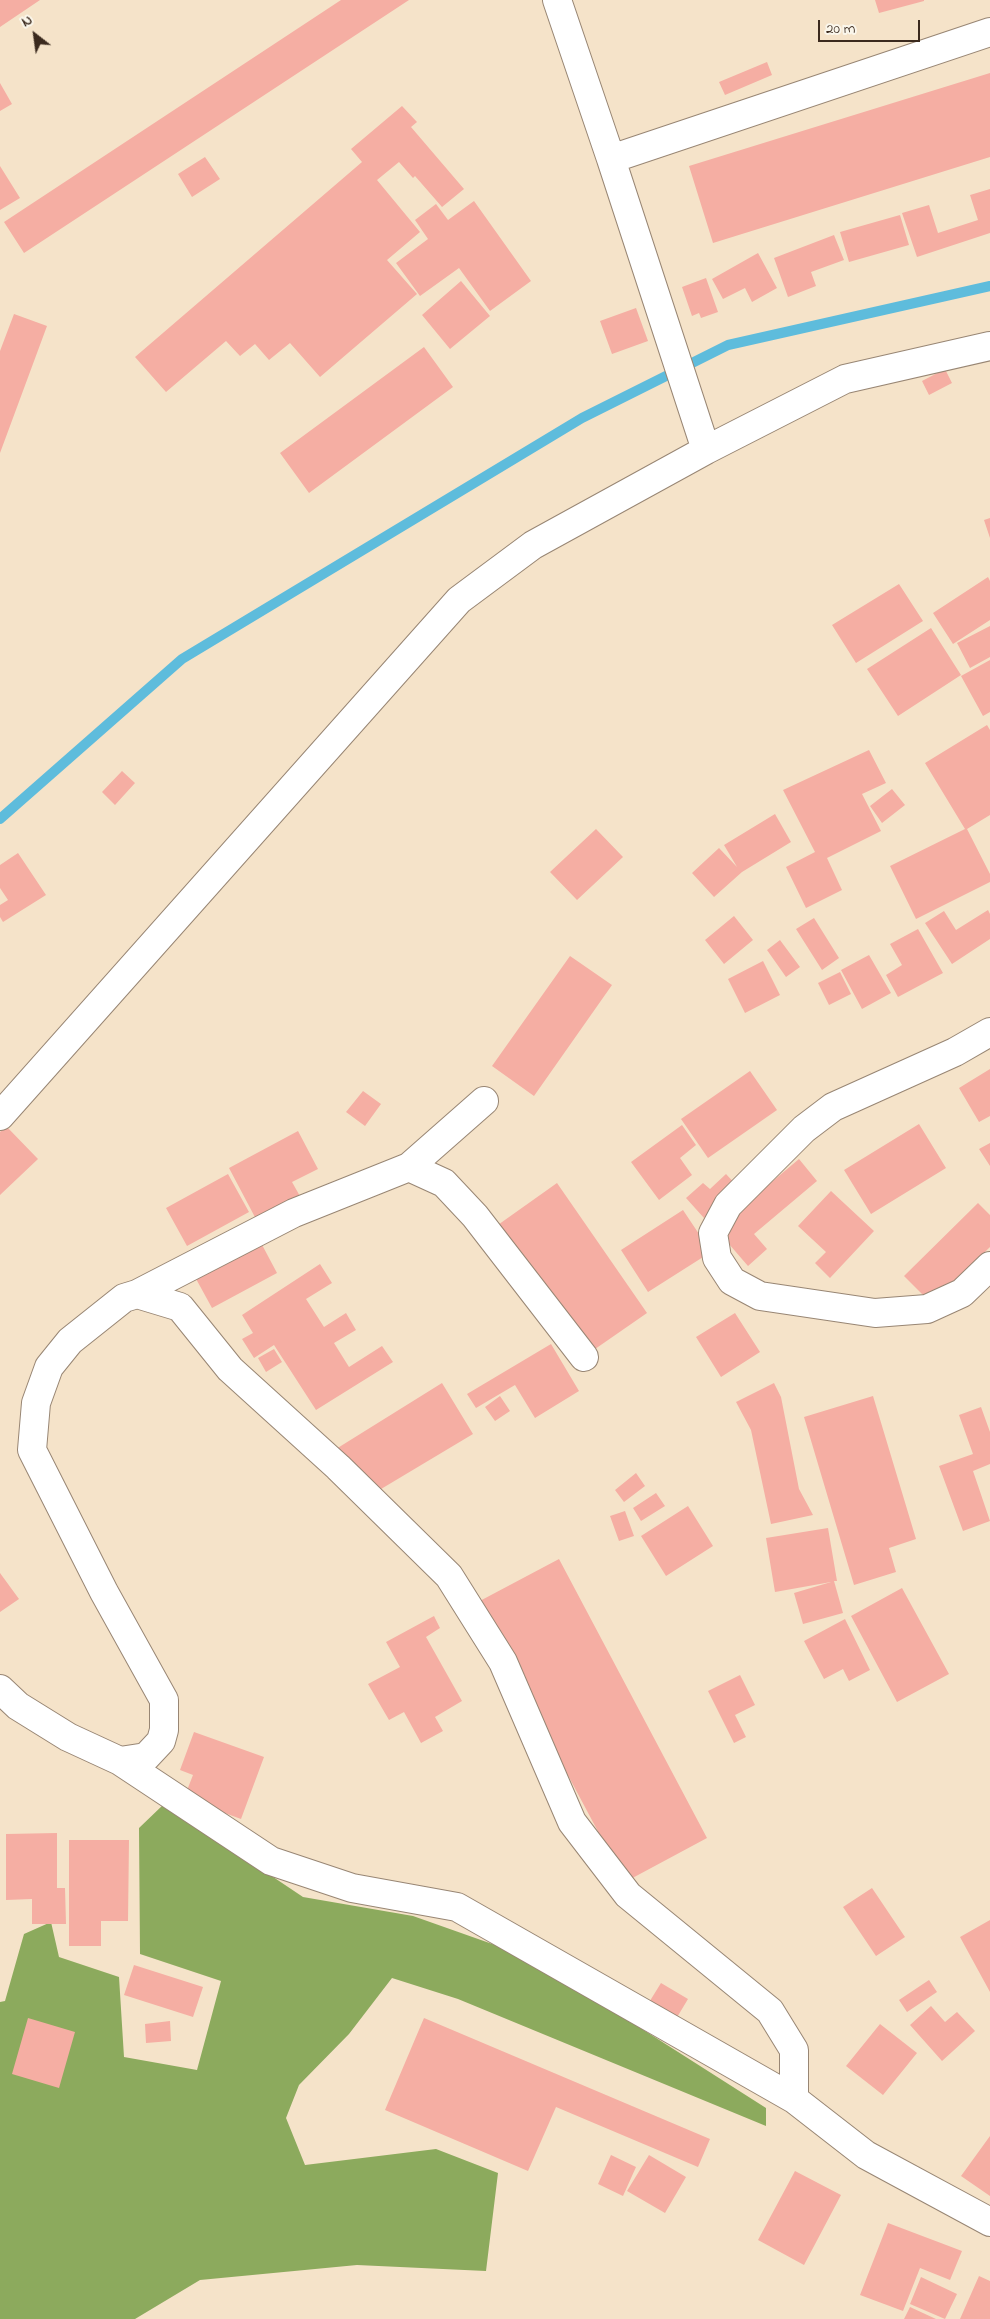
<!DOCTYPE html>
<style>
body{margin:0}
#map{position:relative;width:990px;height:2319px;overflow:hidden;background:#f5e3c9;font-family:"Indie Flower",sans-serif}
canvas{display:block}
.north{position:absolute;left:10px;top:10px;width:50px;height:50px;-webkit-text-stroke:4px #fbf7ec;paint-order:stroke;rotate:330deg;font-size:14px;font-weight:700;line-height:20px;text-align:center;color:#3b2a1e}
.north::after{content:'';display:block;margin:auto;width:18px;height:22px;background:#3b2a1e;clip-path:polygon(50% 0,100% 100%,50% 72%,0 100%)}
.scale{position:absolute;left:818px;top:20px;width:102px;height:22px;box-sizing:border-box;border:2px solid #3b2a1e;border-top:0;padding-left:6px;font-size:15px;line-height:18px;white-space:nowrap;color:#3b2a1e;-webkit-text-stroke:4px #fbf7ec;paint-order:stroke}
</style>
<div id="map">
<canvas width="990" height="2319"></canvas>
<div class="north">N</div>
<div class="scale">20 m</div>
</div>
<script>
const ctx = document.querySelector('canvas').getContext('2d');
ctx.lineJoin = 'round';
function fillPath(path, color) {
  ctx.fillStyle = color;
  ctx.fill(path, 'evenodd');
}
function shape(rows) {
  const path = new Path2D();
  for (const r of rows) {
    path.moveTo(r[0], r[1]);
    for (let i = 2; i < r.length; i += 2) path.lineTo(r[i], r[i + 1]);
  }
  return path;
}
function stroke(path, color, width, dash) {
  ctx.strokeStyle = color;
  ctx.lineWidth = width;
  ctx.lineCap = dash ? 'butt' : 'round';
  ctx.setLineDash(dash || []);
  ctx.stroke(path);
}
fillPath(shape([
 [164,1804,303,1897,413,1916,529,1957,766,2108,766,2126,458,1999,392,1978,349,2034,299,2085,286,2118,305,2165,436,2149,498,2173,486,2271,357,2265,200,2280,135,2319,0,2319,0,2002,5,2001,24,1934,51,1922,59,1957,119,1977,124,2057,197,2070,221,1981,140,1954,139,1828]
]), '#8caa5d');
stroke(shape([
 [0,819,182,659,582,418,728,345,990,286]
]), '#5ebcdc', 10);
fillPath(shape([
 [0,0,40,0,0,27],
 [341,0,409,0,24,253,4,222],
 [875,0,924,0,924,1,879,13],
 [767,62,772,75,725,95,719,82],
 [990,73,990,157,713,243,689,166],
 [0,83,12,104,0,111],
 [402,106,417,122,411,127,464,189,442,207,415,176,413,178,399,162,377,180,420,232,387,260,417,294,320,377,290,343,269,360,255,344,240,356,226,341,166,392,135,357,362,162,351,149],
 [205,157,220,179,192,197,178,174],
 [0,166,20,198,0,210],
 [990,189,990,233,917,257,902,213,929,205,938,233,978,220,970,195],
 [474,201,531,281,490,311,459,268,420,296,396,263,428,239,415,220,436,204,448,220],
 [900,215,909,245,849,262,840,232],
 [834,235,844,260,811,272,816,286,788,297,774,258],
 [758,253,777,288,752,302,745,288,723,299,712,279],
 [706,278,718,312,701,318,699,313,692,316,682,287],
 [461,281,490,316,450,349,422,315],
 [636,308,648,341,612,354,600,321],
 [14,314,47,326,0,453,0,351],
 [424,347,453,387,309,493,280,453],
 [945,369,952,383,929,395,922,381],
 [990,518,990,538,984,520],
 [988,577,990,581,990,620,953,644,933,613],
 [899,584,923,621,856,663,832,625],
 [990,626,990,657,970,668,957,643],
 [931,628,961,675,898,716,867,669],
 [990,660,990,712,983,716,961,676],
 [987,725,990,730,990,815,967,829,990,874,990,882,916,919,890,866,965,829,925,763],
 [869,750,886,783,862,794,881,831,827,858,842,890,806,908,786,867,815,852,783,790],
 [122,771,135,783,115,805,102,792],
 [892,789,905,805,882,823,870,806],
 [775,814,791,842,742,872,714,897,692,873,719,848,737,867,724,845],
 [596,829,623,857,577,900,550,872],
 [18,853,46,895,3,922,0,917,0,905,8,900,0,888,0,865],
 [988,910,990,914,990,939,952,964,925,923,944,911,956,930],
 [734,916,753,940,724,964,705,940],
 [814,918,839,958,822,970,796,929],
 [918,929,943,973,898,997,886,975,902,965,890,944],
 [780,940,800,967,786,977,767,950],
 [869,955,891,993,862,1009,841,970],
 [570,956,612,985,534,1096,492,1066],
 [763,961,780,995,745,1013,728,979],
 [840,972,851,994,829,1005,818,983],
 [990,1069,990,1116,979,1122,959,1088],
 [750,1071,777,1110,708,1158,681,1119],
 [363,1091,381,1104,365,1126,346,1112],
 [919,1124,946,1168,871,1214,844,1170],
 [682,1125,696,1145,680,1158,692,1175,659,1200,631,1162],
 [6,1126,38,1159,0,1195,0,1132],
 [298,1131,318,1169,292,1182,301,1198,257,1221,229,1168],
 [990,1143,990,1166,979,1149],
 [799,1159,817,1181,754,1234,767,1249,748,1266,716,1229],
 [228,1174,249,1212,187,1246,166,1208],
 [726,1174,738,1187,704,1218,686,1198,703,1183,710,1189],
 [557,1183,647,1313,585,1356,495,1227],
 [831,1191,874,1231,830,1278,815,1263,826,1252,798,1226],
 [978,1203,990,1215,990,1247,932,1304,904,1276],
 [683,1210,711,1252,648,1292,621,1250],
 [260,1241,277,1273,212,1308,195,1277],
 [320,1264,332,1283,306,1299,324,1327,346,1313,356,1330,334,1343,349,1367,382,1346,393,1362,316,1410,274,1345,254,1358,242,1339,253,1333,242,1315],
 [735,1313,760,1352,721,1377,696,1337],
 [551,1344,579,1391,535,1418,515,1385,476,1408,467,1394],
 [274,1349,282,1362,266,1372,258,1358],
 [442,1383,473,1434,366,1498,336,1449],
 [774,1383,781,1397,799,1489,813,1515,771,1524,751,1430,736,1402],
 [500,1396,510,1411,495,1421,485,1407],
 [873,1396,916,1539,889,1548,896,1572,854,1585,804,1417],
 [981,1407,990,1432,990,1464,973,1471,990,1521,963,1531,939,1466,973,1454,959,1415],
 [636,1473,645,1486,624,1502,615,1490],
 [656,1493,665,1506,641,1521,633,1508],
 [688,1506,713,1546,666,1576,641,1536],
 [625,1511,634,1536,619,1541,610,1516],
 [828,1528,837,1581,834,1581,843,1613,803,1624,794,1593,831,1582,775,1592,766,1538],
 [559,1559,707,1838,625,1882,476,1603],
 [0,1573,19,1599,0,1612],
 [902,1588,949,1674,897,1702,851,1616],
 [434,1616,440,1628,426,1637,462,1701,435,1717,443,1731,421,1743,404,1712,389,1720,368,1684,400,1667,386,1642],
 [845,1619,870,1670,849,1681,843,1669,824,1679,804,1641],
 [740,1675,755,1705,735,1715,746,1737,734,1743,708,1691],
 [194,1732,264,1757,241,1819,184,1798,193,1775,180,1770],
 [57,1833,57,1888,65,1888,66,1924,32,1924,32,1899,6,1900,6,1834],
 [69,1840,129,1840,128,1921,101,1921,101,1946,69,1946],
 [872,1888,905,1937,876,1956,843,1907],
 [990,1920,990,1992,960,1937],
 [134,1965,203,1987,193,2017,124,1995],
 [929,1980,937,1992,907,2012,899,2000],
 [661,1983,688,1999,676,2019,648,2004],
 [931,2006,945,2022,957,2012,975,2031,942,2061,910,2025],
 [28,2018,75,2032,59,2088,12,2074],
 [424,2018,710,2139,698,2167,556,2107,528,2171,385,2110],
 [170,2021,171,2041,146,2043,145,2024],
 [880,2024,917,2053,883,2095,846,2066],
 [990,2136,990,2196,961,2176],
 [611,2155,636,2167,623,2196,598,2184],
 [649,2155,686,2177,665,2213,627,2191],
 [795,2171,841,2195,804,2265,758,2240],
 [888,2223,962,2251,950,2280,920,2268,903,2311,860,2295],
 [979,2276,990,2281,990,2319,960,2319],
 [921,2277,957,2294,945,2319,910,2304],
 [910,2307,936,2319,904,2319]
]), '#f5aea3');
const minor = shape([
 [557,0,611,159,990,32],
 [611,159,706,450],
 [990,1032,955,1052,833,1107,804,1129,728,1205,713,1233,717,1258,732,1281,760,1296,875,1313,927,1309,962,1293,990,1266],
 [0,1116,459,600,533,545,706,450,845,379,990,346],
 [409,1167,444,1183,475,1216,584,1357],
 [137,1294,294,1213,409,1167,484,1101],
 [0,1689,18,1706,68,1737,120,1761,146,1757,161,1741,164,1730,164,1700,104,1592,32,1450,36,1403,49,1367,70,1341,124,1298,137,1294,180,1307,230,1369,338,1467,449,1576,503,1662,572,1822,628,1895,770,2011,794,2050,794,2099],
 [120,1761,271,1861,352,1888,457,1907,794,2099,866,2155,990,2222]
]);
stroke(minor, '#988674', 30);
stroke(minor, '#fff', 28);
</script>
